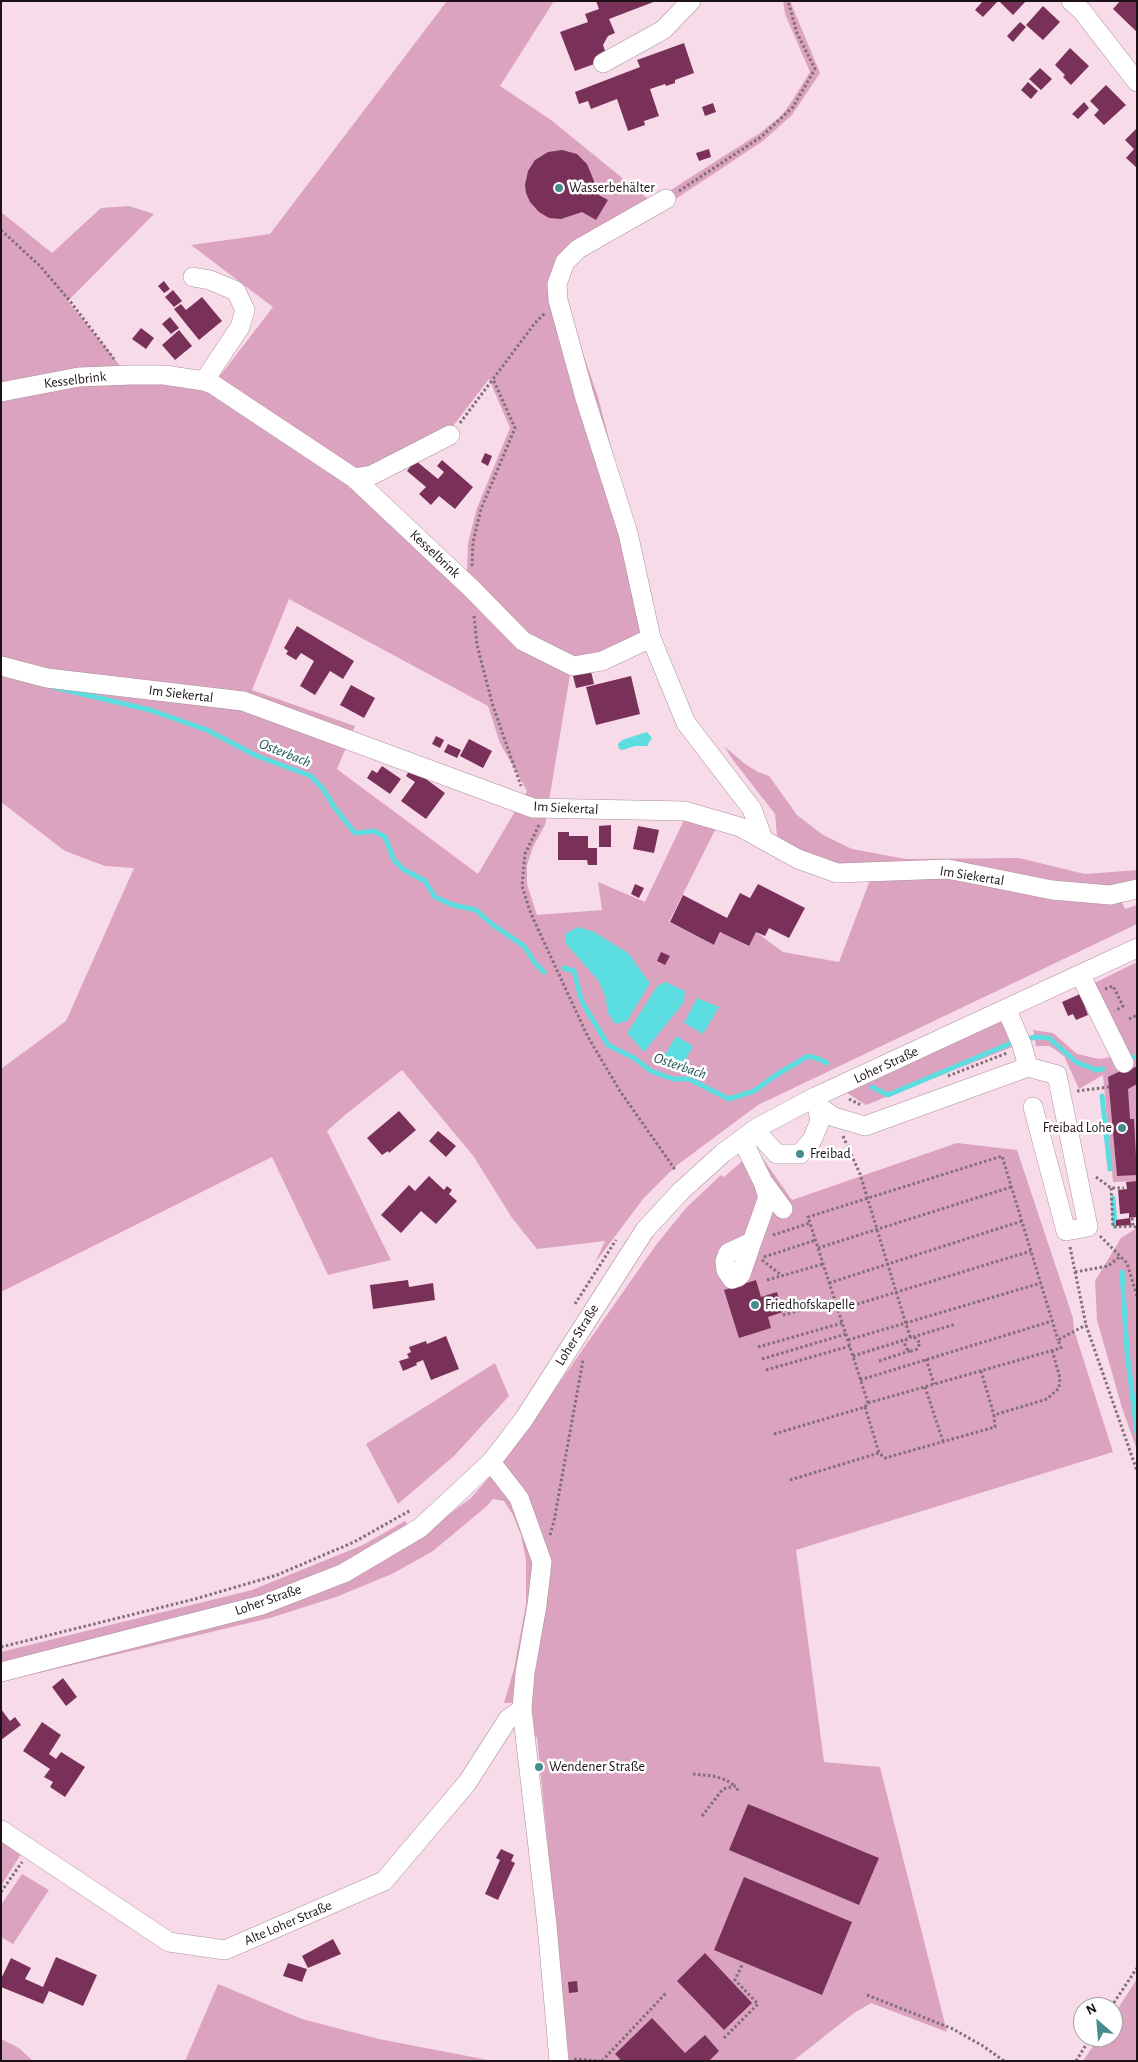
<!DOCTYPE html>
<meta charset="utf-8">
<style>
body{margin:0}
#map{position:relative;width:1138px;height:2062px;overflow:hidden;background:#f8dbe9;font-family:"Alegreya Sans",sans-serif}
canvas{display:block}
.frame{position:absolute;inset:0;border:2px solid #1b1116;pointer-events:none}
.north{position:absolute;left:1073px;top:1997px;width:50px;height:50px;box-sizing:border-box;background:#fff;border:1px solid #a4a0a2;border-radius:50%;rotate:333deg;font-size:14px;font-weight:700;line-height:20px;text-align:center;color:#1b1116}
.north::after{content:'';display:block;margin:auto;width:18px;height:22px;background:#448c8d;clip-path:polygon(50% 0,100% 100%,50% 72%,0 100%)}
</style>
<div id="map">
<canvas width="1138" height="2062"></canvas>
<div class="frame"></div>
<div class="north">N</div>
</div>
<script>
const ctx = document.querySelector('canvas').getContext('2d');
ctx.lineJoin = 'round';
function fillPath(path, color) {
  ctx.fillStyle = color;
  ctx.fill(path, 'evenodd');
}
function shape(rows) {
  const path = new Path2D();
  for (const r of rows) {
    if (r.length === 3) {
      path.moveTo(r[0] + r[2], r[1]);
      path.arc(r[0], r[1], r[2], 0, 2 * Math.PI);
      continue;
    }
    path.moveTo(r[0], r[1]);
    for (let i = 2; i < r.length; i += 2) path.lineTo(r[i], r[i + 1]);
  }
  return path;
}
function stroke(path, color, width, dash) {
  ctx.strokeStyle = color;
  ctx.lineWidth = width;
  ctx.lineCap = dash ? 'butt' : 'round';
  ctx.setLineDash(dash || []);
  ctx.stroke(path);
}
function label(font, color, halo, rows, align = 'center') {
  ctx.font = font + ' "Alegreya Sans",sans-serif';
  ctx.lineWidth = 5;
  ctx.setLineDash([]);
  ctx.textBaseline = 'middle';
  ctx.strokeStyle = halo;
  ctx.fillStyle = color;
  for (const [text, x, y, turn = 0] of rows) {
    ctx.save();
    ctx.translate(x, y);
    ctx.rotate((+turn || 0) * Math.PI / 180);
    ctx.textAlign = isNaN(turn) ? turn : align;
    if (halo) ctx.strokeText(text, 0, 0);
    ctx.fillText(text, 0, 0);
    ctx.restore();
  }
}
fillPath(shape([
 [447,1,554,1,500,86,551,120,652,202,760,133,781,116,790,104,810,72,785,14,783,1,790,1,820,73,792,115,763,141,659,210,573,262,563,295,598,397,659,630,600,658,572,663,545,825,533,847,527,865,527,884,537,915,602,910,598,882,645,902,684,820,716,828,669,922,714,945,721,932,748,946,756,932,783,952,839,962,870,880,807,854,777,836,775,814,733,760,724,746,745,764,758,772,769,776,797,815,823,835,852,849,906,859,1019,858,1085,874,1137,870,1137,882,1116,889,1125,909,1137,905,1137,924,758,1105,676,1166,643,1199,595,1263,605,1241,537,1249,512,1218,474,1157,402,1070,345,1115,327,1131,391,1260,328,1275,272,1157,1,1292,1,1069,66,1021,134,868,105,866,65,851,1,802,1,212,52,253,101,208,129,206,154,214,68,301,126,373,216,381,273,307,191,245,270,234],
 [489,379,510,428,477,508,468,543,467,573,355,472,407,454,450,430],
 [289,599,488,706,500,743,527,791,478,874,337,769,355,726,252,690],
 [1137,962,1137,1181,1113,1182,1103,1075,1079,1089,1064,1056,1050,1046,1036,1046,1033,1030,1053,1033,1077,1054,1099,1059,1111,1057,1080,990],
 [1001,1021,1012,1047,866,1105,847,1093],
 [957,1143,1017,1150,1073,1318,1074,1330,1113,1452,796,1550,824,1762,880,1767,947,2032,871,2003,854,2013,793,2061,569,2061,537,1737,530,1737,528,1702,504,1703,514,1669,526,1604,526,1560,521,1535,513,1515,504,1501,493,1499,487,1506,433,1551,392,1574,336,1597,270,1618,1,1682,1,1652,252,1590,363,1545,405,1521,417,1538,471,1498,508,1456,656,1245,686,1208,721,1175,724,1177,756,1149,792,1200],
 [1137,1228,1137,1450,1122,1408,1097,1320,1095,1281,1121,1238],
 [495,1363,509,1396,454,1456,398,1504,366,1444],
 [1,1841,21,1854,1,1886],
 [22,1874,49,1890,13,1944,1,1937,1,1905],
 [1137,1979,1137,2061,1083,2061,1099,2037,1113,2037,1113,2016],
 [218,1984,302,2019,379,2039,493,2061,185,2061],
 [1,2039,19,2048,33,2061,1,2061]
]), '#dca3c0');
fillPath(shape([
 [647,732,652,738,647,746,635,746,623,750,619,749,618,744,622,740],
 [578,927,594,932,628,953,650,983,627,1021,615,1024,608,1013,605,996,598,980,566,944,565,934],
 [666,982,685,991,684,1002,644,1052,627,1033,658,985],
 [697,998,719,1007,703,1034,684,1023],
 [676,1036,693,1046,681,1068,663,1058]
]), '#5cdddf');
stroke(shape([
 [53,687,150,710,207,730,257,756,311,776,323,789,335,808,355,833,374,831,385,837,394,860,403,869,425,881,435,897,453,905,476,910,493,925,524,946,535,963,544,972],
 [564,968,574,971,582,1002,608,1045,634,1058,651,1071,673,1079,689,1079,729,1099,754,1091,776,1075,808,1056,819,1059,827,1063],
 [1025,1039,1037,1037,1049,1038,1076,1062,1096,1070,1103,1069],
 [1128,1060,1137,1056],
 [872,1087,888,1095,1016,1041],
 [1102,1096,1110,1169],
 [1113,1198,1115,1226],
 [1122,1272,1127,1352,1137,1433]
]), '#5cdddf', 5);
fillPath(shape([
 [596,1,656,1,609,19,615,33,608,36,603,45,608,59,575,71,560,32,588,22,585,14,599,9],
 [983,1,997,2,983,17,975,10],
 [999,1,1026,1,1013,15],
 [1120,1,1137,1,1137,32,1113,9],
 [1043,6,1060,22,1043,40,1026,25],
 [1020,22,1026,27,1013,42,1007,36],
 [684,43,694,73,675,80,675,83,666,86,665,84,650,89,659,116,644,121,645,125,628,131,617,99,591,109,588,101,579,104,575,92,640,67,637,60],
 [1070,48,1089,66,1071,85,1063,77,1065,75,1055,65],
 [1040,68,1052,79,1041,90,1029,79],
 [1028,82,1038,91,1031,99,1021,90],
 [1106,85,1126,105,1104,125,1094,115,1099,110,1090,101],
 [1084,102,1089,108,1078,119,1072,114],
 [713,103,716,112,705,116,702,107],
 [1137,128,1137,168,1126,158,1134,149,1125,140],
 [709,149,711,157,699,161,696,153],
 [562,150,577,154,587,164,594,181,593,192,608,200,596,220,582,212,561,219,549,218,539,212,530,202,526,193,525,185,528,171,535,160,548,152],
 [164,281,170,289,164,293,158,286],
 [173,290,182,301,174,307,165,297],
 [202,297,222,321,199,340,174,309,181,304,186,310],
 [170,317,179,328,171,334,162,324],
 [141,328,154,338,146,349,132,339],
 [179,330,192,346,175,360,162,345],
 [485,453,492,456,488,466,481,462],
 [415,460,438,479,444,472,437,466,442,460,473,487,455,509,439,496,431,505,419,494,426,487,407,471],
 [297,626,354,661,343,679,330,671,315,695,300,686,314,661,301,653,296,660,286,654,288,651,284,648],
 [590,667,594,684,576,688,572,672],
 [631,676,640,714,596,725,586,687],
 [351,685,375,698,364,718,340,705],
 [436,736,444,740,440,748,432,744],
 [469,739,492,751,483,768,460,756],
 [448,744,461,750,457,758,444,752],
 [382,766,401,779,390,794,367,778,372,770,377,773],
 [411,768,445,793,426,819,401,801,415,782,406,776],
 [611,825,611,847,599,847,599,826],
 [638,826,659,830,654,853,633,849],
 [558,832,569,832,569,836,588,836,588,848,597,848,597,865,588,865,587,860,558,860],
 [635,884,644,888,639,898,631,894],
 [758,884,805,908,789,938,769,928,765,936,756,932,749,946,720,932,714,945,670,922,683,895,727,918,740,893,750,898],
 [661,952,670,956,665,965,657,961],
 [1080,994,1088,1015,1076,1020,1073,1014,1068,1016,1062,1002],
 [1131,1066,1132,1069,1137,1066,1137,1084,1128,1089,1130,1119,1134,1119,1137,1175,1117,1176,1108,1077],
 [399,1111,416,1130,389,1153,388,1151,382,1155,367,1138],
 [438,1131,456,1146,446,1157,429,1141],
 [429,1176,444,1190,447,1186,452,1190,449,1194,457,1201,436,1224,421,1211,401,1233,381,1215,409,1185,415,1191],
 [1137,1181,1137,1217,1129,1218,1129,1213,1120,1214,1118,1190,1127,1189,1126,1182],
 [1130,1218,1131,1225,1116,1226,1116,1220],
 [408,1280,409,1287,433,1283,435,1300,373,1309,370,1285],
 [756,1280,761,1297,777,1292,783,1312,768,1317,771,1328,739,1338,724,1290],
 [446,1336,459,1369,431,1380,423,1360,416,1363,417,1365,403,1371,399,1361,409,1358,407,1354,411,1352,409,1347,426,1341,427,1344],
 [63,1678,77,1697,66,1706,52,1687],
 [1,1709,10,1721,15,1717,21,1725,1,1740],
 [42,1722,61,1735,49,1754,56,1759,61,1752,85,1767,65,1797,50,1787,53,1782,44,1777,50,1769,23,1751],
 [748,1804,879,1858,859,1905,729,1850],
 [501,1849,514,1855,511,1861,515,1863,498,1900,485,1894,500,1860,496,1858],
 [744,1877,852,1922,822,1995,714,1950],
 [333,1939,341,1954,308,1968,302,1956],
 [705,1953,752,2003,724,2030,677,1981],
 [56,1957,97,1975,83,2006,49,1991,43,2004,1,1987,1,1979,11,1958,31,1968,25,1979,43,1987],
 [288,1963,307,1969,302,1982,283,1976],
 [577,1981,578,1992,569,1993,568,1982],
 [652,2018,685,2053,705,2035,719,2051,709,2061,618,2061,620,2059,615,2054]
]), '#79315a');
const minor = shape([
 [1071,1,1082,11,1137,82],
 [603,63,663,30,691,1],
 [666,199,578,249,565,262,557,284,558,300,585,398,628,533,651,638,686,723,752,809,763,839],
 [193,277,210,280,236,291,245,310,240,327,204,381],
 [1,392,79,377,131,375,164,375,204,381,214,385,354,478,471,588,523,641,573,666,602,661,651,638],
 [354,478,372,475,450,435],
 [1,666,47,678,243,701,533,808,685,811,740,827,798,859,837,873,948,869,1052,890,1110,895,1137,889],
 [1081,976,1124,1063],
 [1028,1067,1057,1075,1088,1227,1066,1231,1033,1107],
 [815,1097,821,1108,834,1117,865,1126,1028,1067,1022,1045,1007,1010],
 [757,1128,762,1138,777,1154,800,1154,812,1140,820,1121,816,1098],
 [742,1139,763,1182,768,1197,752,1242,728,1253,725,1261,726,1270,732,1279,738,1277,741,1274,752,1242],
 [764,1183,783,1209],
 [491,1462,519,1498,542,1562,537,1605,525,1673,522,1709,547,1925,559,2061],
 [1,1672,262,1605,344,1573,420,1528,491,1462,524,1419,645,1230,681,1191,723,1153,757,1128,815,1097,1137,948],
 [1,1830,169,1942,225,1950,384,1881,467,1783,508,1719,522,1709]
]);
stroke(minor, '#ab909d', 20);
stroke(shape([
 [679,191,761,137,793,107,815,69,797,33,788,1],
 [1,230,40,266,70,301,114,359],
 [460,423,493,379],
 [472,566,473,542,481,509,515,428,493,379,535,323,545,313],
 [474,616,477,645,493,706,521,786],
 [539,825,525,854,522,886,531,914,588,1037,620,1091,676,1171],
 [1105,989,1113,986,1123,1006,1115,1011],
 [1129,1019,1137,1015],
 [948,1076,1007,1053],
 [1077,1091,1109,1087],
 [849,1099,861,1105],
 [843,1136,860,1174,910,1337],
 [1096,1177,1111,1188,1124,1188],
 [1111,1188,1113,1227,1133,1226,1137,1228],
 [1132,1218,1133,1226],
 [773,1235,810,1223],
 [1100,1236,1127,1263,1137,1296],
 [1070,1247,1086,1325,1137,1471],
 [818,1248,1011,1187],
 [764,1257,816,1240],
 [762,1260,781,1275],
 [1075,1272,1108,1266,1121,1256],
 [767,1280,823,1264],
 [829,1283,1022,1221],
 [575,1304,616,1240],
 [838,1310,1031,1251],
 [783,1315,835,1301],
 [913,1337,956,1324],
 [912,1344,7],
 [848,1340,1041,1283],
 [758,1347,842,1323],
 [853,1356,907,1339],
 [762,1359,846,1334],
 [926,1359,934,1384],
 [879,1361,912,1350],
 [766,1370,850,1346],
 [981,1371,994,1415],
 [860,1380,1052,1321],
 [925,1387,943,1441],
 [868,1403,808,1217,1002,1156,1058,1340],
 [865,1407,879,1453],
 [774,1434,865,1407,868,1403,1061,1348,1058,1340,1086,1325],
 [790,1480,879,1453,885,1458,995,1427,994,1415,1047,1399,1059,1388,1060,1378,1052,1350],
 [550,1535,554,1521,583,1360],
 [1,1647,195,1599,277,1575,354,1542,411,1510],
 [693,1774,713,1776,726,1780,735,1786],
 [702,1816,723,1789,736,1786,739,1793],
 [1,1892,22,1862],
 [867,1995,953,2029,983,2046,1004,2061],
 [1111,2007,1137,1968],
 [724,2038,758,2004,735,1980,743,1963],
 [574,2059,600,2061],
 [602,2061,666,1993],
 [1076,2061,1091,2037]
]), '#816e77', 3, [2.5, 2.5]);
stroke(minor, '#fff', 19);
for (const [x, y, r, color] of [
 [559,188,5,"#448c8d"],
 [1122,1128,5,"#448c8d"],
 [800,1154,5,"#448c8d"],
 [755,1305,5,"#448c8d"],
 [539,1767,5,"#448c8d"]
]) {
  const dot = new Path2D();
  dot.arc(x, y, r, 0, 2 * Math.PI);
  ctx.fillStyle = color;
  ctx.fill(dot);
  stroke(dot, '#fff', 2);
}
label('14px', '#1b1116', '#fff', [
 ["Wasserbehälter",569,188],
 ["Freibad Lohe",1112,1128,"right"],
 ["Freibad",810,1154],
 ["Friedhofskapelle",765,1305],
 ["Wendener Straße",549,1767]
], 'left');
label('14px', '#1b1116', '#fff', [
 ["Kesselbrink",75,380,-7],
 ["Kesselbrink",435,554,43],
 ["Im Siekertal",181,694,7],
 ["Im Siekertal",566,808,3],
 ["Im Siekertal",972,876,9],
 ["Loher Straße",886,1065,-25],
 ["Loher Straße",577,1335,-58],
 ["Loher Straße",268,1600,-19],
 ["Alte Loher Straße",288,1923,-23]
]);
label('italic 15px', '#205758', '#fff', [
 ["Osterbach",285,753,22],
 ["Osterbach",680,1066,19]
]);
</script>
